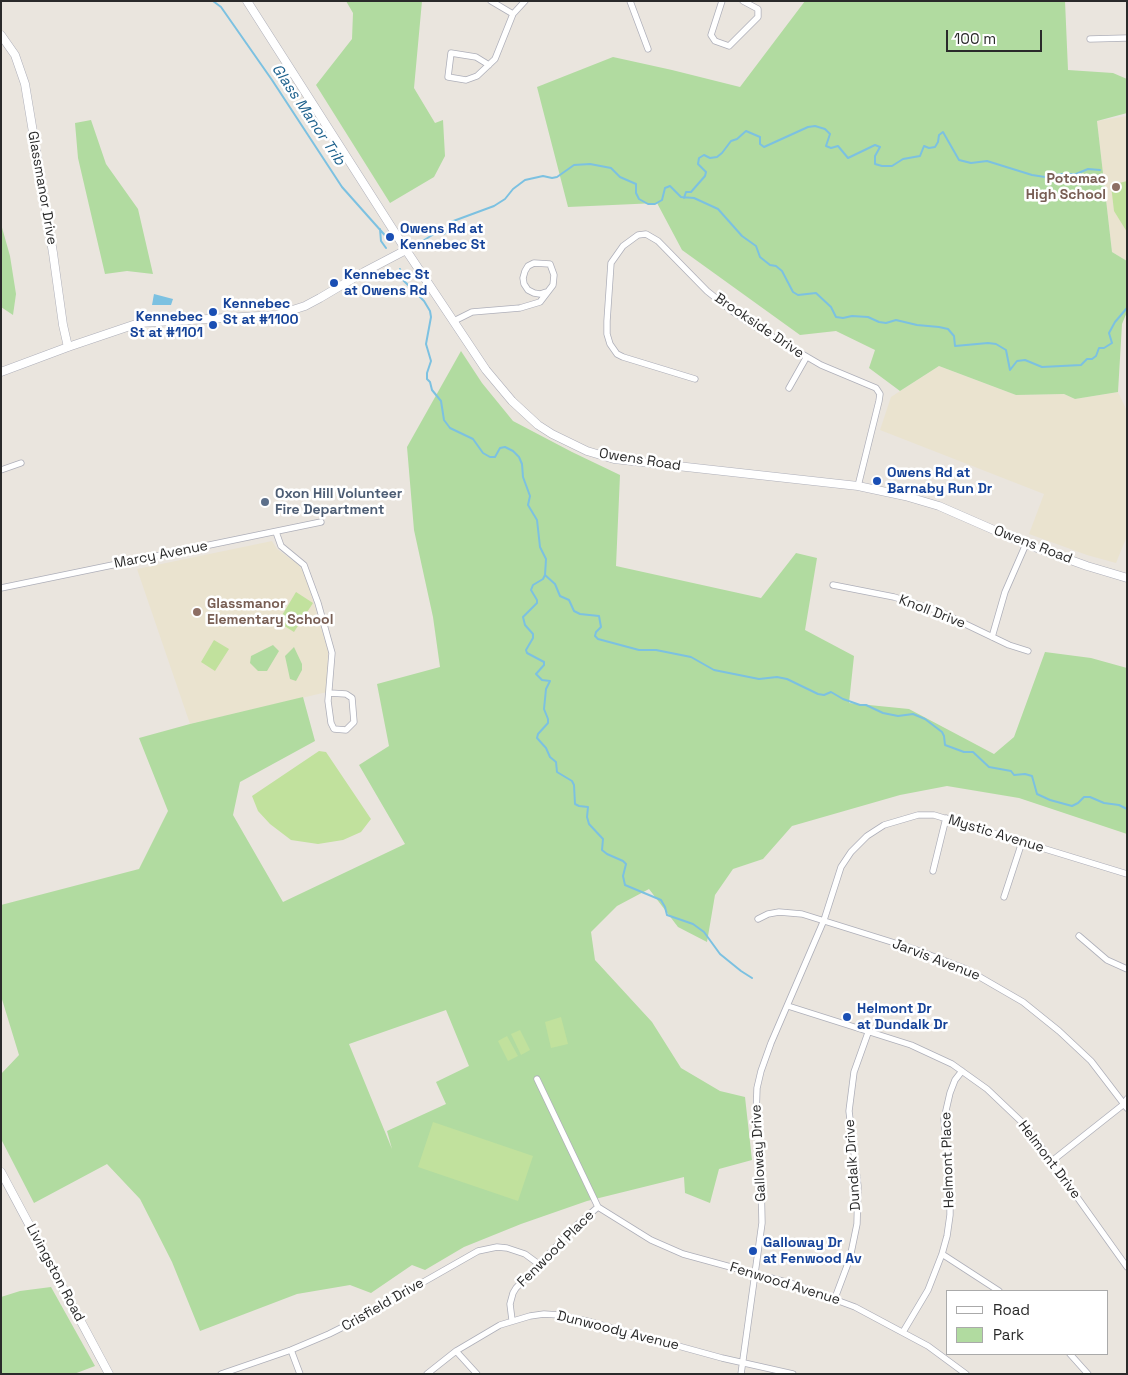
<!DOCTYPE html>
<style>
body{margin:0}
#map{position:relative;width:1128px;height:1375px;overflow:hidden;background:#eae5de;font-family:"Space Grotesk",sans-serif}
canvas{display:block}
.frame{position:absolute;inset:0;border:2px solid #2a2a2a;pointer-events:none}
.legend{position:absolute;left:946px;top:1290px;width:162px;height:65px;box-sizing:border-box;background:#fff;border:1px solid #aaa;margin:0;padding:6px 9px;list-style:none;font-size:15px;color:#2a2a2a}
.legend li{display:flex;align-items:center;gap:10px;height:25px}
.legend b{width:25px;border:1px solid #aaa}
.scale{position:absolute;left:946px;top:30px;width:96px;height:22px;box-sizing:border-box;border:2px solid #2a2a2a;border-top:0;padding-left:6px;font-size:15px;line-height:18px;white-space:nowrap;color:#2a2a2a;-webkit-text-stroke:4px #fff;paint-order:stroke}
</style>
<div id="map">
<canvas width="1128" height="1375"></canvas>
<div class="frame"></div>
<ul class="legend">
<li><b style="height:6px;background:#fff"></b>Road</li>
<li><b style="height:14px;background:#b1dba0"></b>Park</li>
</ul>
<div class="scale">100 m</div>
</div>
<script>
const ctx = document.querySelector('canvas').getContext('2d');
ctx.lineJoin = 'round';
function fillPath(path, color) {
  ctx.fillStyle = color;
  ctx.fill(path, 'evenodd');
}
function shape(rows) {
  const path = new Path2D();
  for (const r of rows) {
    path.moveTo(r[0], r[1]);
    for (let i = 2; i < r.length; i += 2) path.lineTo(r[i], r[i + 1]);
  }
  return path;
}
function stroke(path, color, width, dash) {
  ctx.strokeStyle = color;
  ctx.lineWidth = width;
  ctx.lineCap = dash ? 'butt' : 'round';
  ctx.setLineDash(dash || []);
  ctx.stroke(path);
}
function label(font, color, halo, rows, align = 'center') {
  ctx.font = font + ' "Space Grotesk",sans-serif';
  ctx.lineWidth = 5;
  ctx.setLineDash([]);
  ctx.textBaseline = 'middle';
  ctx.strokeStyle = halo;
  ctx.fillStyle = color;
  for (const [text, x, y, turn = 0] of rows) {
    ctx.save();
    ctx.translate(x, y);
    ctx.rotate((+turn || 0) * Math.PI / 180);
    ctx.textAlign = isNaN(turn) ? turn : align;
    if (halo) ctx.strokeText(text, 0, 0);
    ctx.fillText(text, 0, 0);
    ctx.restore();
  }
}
fillPath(shape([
 [1127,116,1127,261,1112,252,1097,121],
 [939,366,1016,395,1064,394,1075,399,1118,392,1127,411,1127,536,1116,563,1087,555,1029,534,1044,494,880,430,891,397],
 [272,541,277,549,299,565,305,574,328,651,327,692,190,724,137,569]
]), '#eae3cf');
fillPath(shape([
 [346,1,422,1,414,88,435,123,443,120,445,156,434,177,390,203,316,85,352,39,353,13],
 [805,1,1065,1,1068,70,1113,73,1127,79,1127,113,1097,121,1112,252,1127,261,1127,312,1122,324,1118,392,1075,399,1064,394,1016,395,939,366,900,391,869,368,875,350,836,331,800,335,682,250,657,203,568,207,537,87,613,57,672,70,740,87],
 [91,120,106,164,138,209,153,274,127,271,105,274,78,158,75,123],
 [1,224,10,256,16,294,13,315,1,307],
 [461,351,482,383,513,421,572,452,620,475,616,566,761,598,796,553,817,558,805,630,854,656,849,703,909,709,994,754,1014,737,1045,652,1091,658,1127,668,1127,834,1019,798,947,786,900,795,792,826,763,859,733,869,715,895,707,942,678,927,649,889,617,906,591,932,595,960,652,1022,681,1068,720,1091,745,1097,752,1160,719,1169,710,1203,685,1193,684,1177,587,1201,521,1224,464,1247,425,1270,412,1265,371,1293,350,1285,297,1294,200,1331,172,1262,140,1199,107,1164,34,1203,1,1139,1,1074,19,1055,1,996,1,905,139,869,168,811,139,738,190,724,303,697,315,741,240,782,233,815,283,902,405,844,359,765,389,746,377,684,440,667,433,617,414,530,407,447],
 [446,1010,469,1066,436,1082,446,1104,387,1131,392,1149,349,1044],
 [273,645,279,651,267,671,258,671,250,663,251,656],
 [294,647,302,664,302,670,296,681,290,679,285,656],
 [51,1287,95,1366,74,1374,1,1374,1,1297,20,1291]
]), '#b1dba0');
fillPath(shape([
 [1127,181,1127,232,1114,211,1111,185],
 [296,592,313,603,294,632,278,622],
 [214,640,229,649,215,671,201,662],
 [319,751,326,752,371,819,361,832,343,840,318,844,291,840,270,824,258,811,252,796],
 [561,1017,568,1044,551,1048,545,1022],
 [520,1030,530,1050,521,1055,511,1034],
 [507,1036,518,1056,508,1061,498,1041],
 [433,1122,533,1156,518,1201,418,1167]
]), '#c1e19d');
fillPath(shape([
 [154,294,173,299,171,305,152,305]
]), '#7cc1e1');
stroke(shape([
 [213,1,221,7,272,80,342,187,390,241],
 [684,198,686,192,691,192,705,176,706,172,698,164,699,158,704,155,710,158,717,157,722,153,731,141,737,139,746,131,760,137,760,144,764,147,808,127,815,126,825,129,830,134,826,146,831,148,838,146,848,158,875,145,880,147,875,156,875,164,882,166,892,166,903,159,920,156,924,146,929,148,935,147,938,142,939,135,943,132,959,160,971,163,987,161,1032,175,1045,177,1062,174,1076,174,1088,169,1100,170],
 [380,229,381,241,386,248],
 [418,244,437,232,444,234,448,230,448,223,494,206,505,199,513,189,525,180,543,176,552,178,557,177,574,165,590,164,611,168,620,177,636,184,636,193,639,199,648,204,655,204,662,200,665,188,670,186,681,197,694,198,718,209,742,236,756,246,760,257,770,265,776,266,782,271,793,292,798,295,816,293,831,307,836,317,843,318,852,316,868,317,879,322,886,323,896,320,917,325,939,327,948,329,954,336,955,346,988,343,996,344,1006,350,1010,370,1017,361,1025,360,1042,367,1081,365,1087,359,1092,359,1096,356,1099,348,1104,348,1112,343,1109,333,1115,322,1127,308],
 [400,269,403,280,424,301,430,311,431,317,426,344,431,361,427,373,427,379,430,382,432,390,441,401,444,420,450,428,473,439,483,453,490,457,495,457,500,448,505,447,513,451,519,457,522,464,523,477,530,496,528,505,537,520,540,547,546,559,545,575,543,579,533,585,531,590,537,600,537,603,523,617,525,625,533,634,533,638,526,650,527,653,544,662,544,665,536,674,542,680,550,681,546,689,544,709,548,719,548,723,538,734,537,738,546,748,550,757,556,762,557,772,572,781,574,785,575,804,579,806,588,807,587,817,589,824,603,839,602,850,607,854,623,861,626,864,623,876,625,885,661,900,665,907,667,915,693,924,704,932,720,954,741,971,752,978],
 [545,575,555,584,560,596,569,600,574,611,580,614,599,616,601,627,596,632,595,636,598,639,639,650,656,650,691,657,714,670,759,679,777,677,787,679,818,694,824,695,831,692,843,699,860,705,866,705,883,713,898,716,913,714,925,719,942,732,944,736,945,745,964,752,973,752,989,767,1011,771,1014,775,1025,774,1032,776,1037,794,1050,800,1072,806,1078,803,1084,797,1090,797,1104,803,1119,805,1127,809]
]), '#7cc1e1', 2);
const street = shape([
 [491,1,513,14],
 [630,1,648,49],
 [722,1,711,35,715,41,729,46,758,17,758,9,743,1],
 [1090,39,1127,38],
 [489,65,476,57,451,53,448,77,466,80,477,76,495,59,513,14,525,1],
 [454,321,472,312,520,308,540,302,553,285,554,275,550,264,534,263,528,266,525,271,523,278,524,284,528,290,534,293,540,294,546,292],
 [695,379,623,357,617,354,610,344,607,334,607,321,611,263,623,246,638,235,646,234,658,241,707,291,732,311,756,327,821,365,876,388,880,394,879,401,858,486],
 [789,388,806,358],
 [1,470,21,463],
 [276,532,281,546,304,565,318,603,332,653,328,701,331,723,334,729,346,730,354,722,352,698,346,694,330,693],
 [833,585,894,597,936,610,1009,645,1028,651],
 [1,588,321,522],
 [992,637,1005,592,1026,544],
 [933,871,946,818],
 [1004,897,1022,842],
 [758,919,768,914,779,912,802,914,914,949,966,969,1023,1002,1059,1031,1091,1061,1127,1108],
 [1079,936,1107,960,1127,969],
 [788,1006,911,1045,952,1064,987,1089,1027,1127,1127,1267],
 [537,1079,598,1207],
 [1052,1161,1124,1104,1127,1099],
 [598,1207,651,1240,683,1254,793,1284,855,1307,928,1346,966,1374],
 [942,1254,999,1291],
 [835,1298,850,1258,857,1224,858,1186,849,1111,854,1072,869,1030],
 [512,1320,510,1304,513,1293,516,1288,577,1225,598,1207],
 [903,1332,928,1290,942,1254,947,1236,950,1215,950,1191,944,1119,950,1093,955,1080,962,1071],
 [291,1350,300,1374],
 [456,1351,477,1374],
 [1070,1354,1088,1374],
 [221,1374,291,1350,329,1334,355,1321,478,1251,497,1247,507,1248,525,1254,540,1265],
 [427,1374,456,1351,500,1325,530,1316,544,1314,559,1315,591,1322,722,1358,793,1374],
 [741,1374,762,1223,761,1175,756,1118,757,1088,761,1071,771,1043,824,920,841,867,851,852,867,836,884,825,918,815,934,815,1127,874]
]);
const secondary = shape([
 [247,1,406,250,486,370,512,401,538,425,552,434,587,451,614,459,858,486,905,496,939,506,1026,544,1087,566,1127,578],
 [1,35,15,55,25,84,53,253,63,325,68,347],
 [1,372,68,347,139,323,277,315,305,306,320,298,364,272,406,250],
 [1,1172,109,1374]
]);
stroke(street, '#aeafb9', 7);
stroke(secondary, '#aeafb9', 9);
stroke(street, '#fff', 5.5);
stroke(secondary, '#fff', 8);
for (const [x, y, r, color] of [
 [1116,187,5,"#8d6e63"],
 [390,237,5,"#1a4fb4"],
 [334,283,5,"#1a4fb4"],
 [213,312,5,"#1a4fb4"],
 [213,325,5,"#1a4fb4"],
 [877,481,5,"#1a4fb4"],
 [265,502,5,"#5c6f8a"],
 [197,612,5,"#8d6e63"],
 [847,1017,5,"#1a4fb4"],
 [753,1251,5,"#1a4fb4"]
]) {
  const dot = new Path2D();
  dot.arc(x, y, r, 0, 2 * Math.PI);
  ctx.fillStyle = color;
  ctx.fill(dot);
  stroke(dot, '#fff', 2);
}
label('bold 14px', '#785e54', '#fff', [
 ["Potomac",1106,179],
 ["High School",1106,195],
 ["Glassmanor",207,604,"left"],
 ["Elementary School",207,620,"left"]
], 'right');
label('14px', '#2a2a2a', '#fff', [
 ["Glassmanor Drive",42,188,80],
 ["Brookside Drive",759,326,34],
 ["Owens Road",640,460,9],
 ["Owens Road",1033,545,21],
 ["Marcy Avenue",161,555,-11],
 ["Knoll Drive",932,612,21],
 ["Mystic Avenue",996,834,17],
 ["Jarvis Avenue",936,960,21],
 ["Galloway Drive",759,1153,-93],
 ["Helmont Place",948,1160,-92],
 ["Helmont Drive",1049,1160,53],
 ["Dundalk Drive",853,1165,-94],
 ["Fenwood Place",556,1249,-45],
 ["Livingston Road",55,1273,62],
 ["Fenwood Avenue",785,1284,17],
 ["Crisfield Drive",383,1305,-30],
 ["Dunwoody Avenue",618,1331,14]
]);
label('bold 14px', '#164399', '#fff', [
 ["Owens Rd at",400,229],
 ["Kennebec St",400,245],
 ["Kennebec St",344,275],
 ["at Owens Rd",344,291],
 ["Kennebec",223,304],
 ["St at #1100",223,320],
 ["Kennebec",203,317,"right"],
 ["St at #1101",203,333,"right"],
 ["Owens Rd at",887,473],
 ["Barnaby Run Dr",887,489],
 ["Helmont Dr",857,1009],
 ["at Dundalk Dr",857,1025],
 ["Galloway Dr",763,1243],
 ["at Fenwood Av",763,1259]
], 'left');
label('bold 14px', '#4e5e75', '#fff', [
 ["Oxon Hill Volunteer",275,494],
 ["Fire Department",275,510]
], 'left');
label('italic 15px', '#1c608c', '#fff', [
 ["Glass Manor Trib",308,115,56]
]);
</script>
